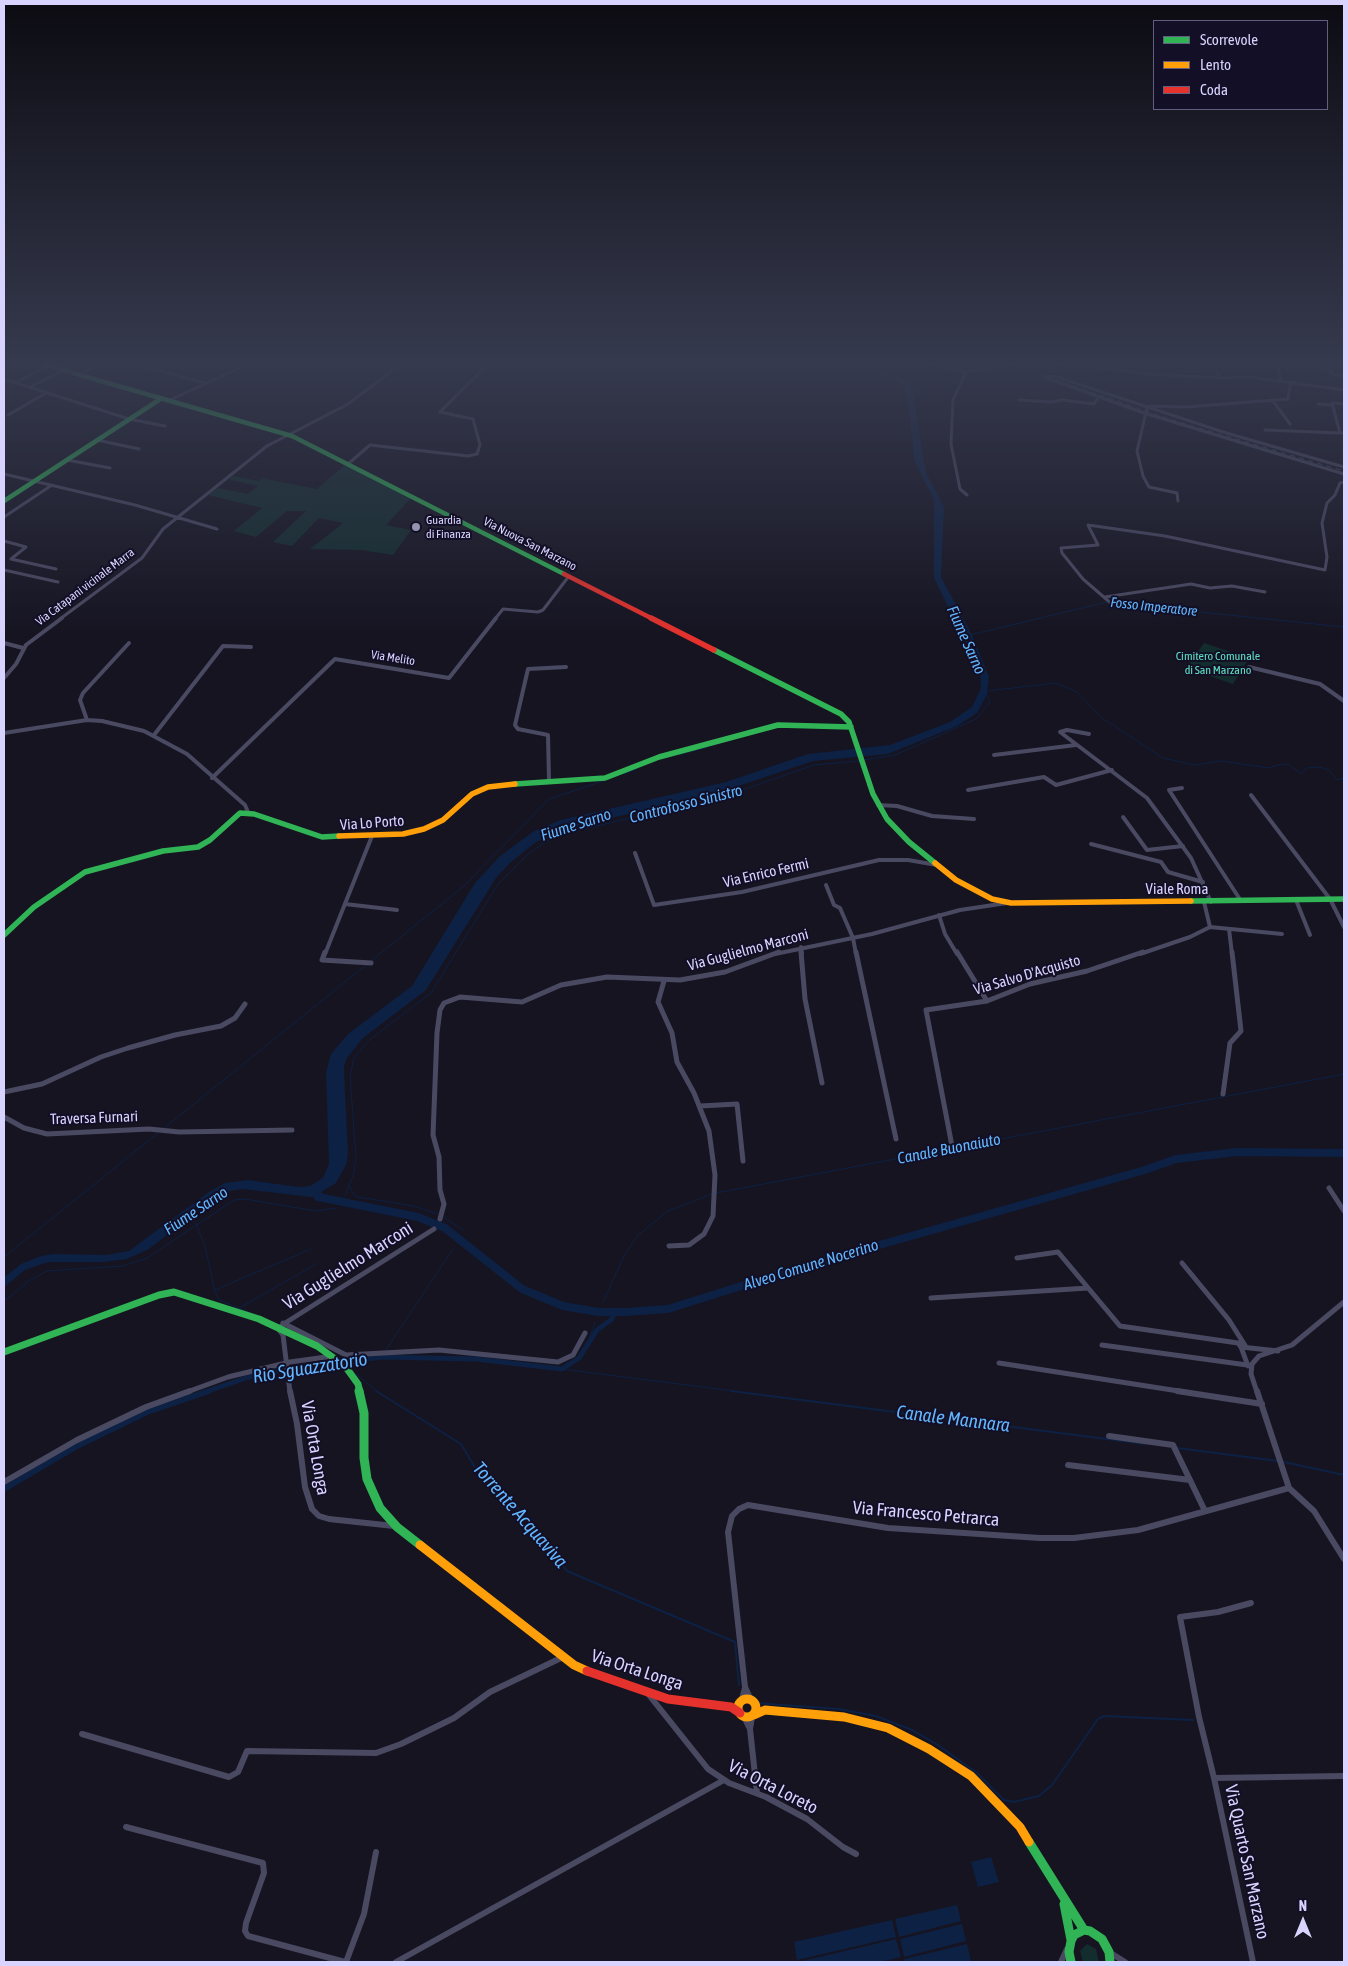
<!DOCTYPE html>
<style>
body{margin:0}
#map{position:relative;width:1348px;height:1966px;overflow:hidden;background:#161421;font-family:"Asap Condensed",sans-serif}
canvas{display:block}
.frame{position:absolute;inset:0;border:5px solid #d9d4ff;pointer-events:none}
.legend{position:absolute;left:1153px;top:20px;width:175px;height:90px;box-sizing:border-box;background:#130f26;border:1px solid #625e7d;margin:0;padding:6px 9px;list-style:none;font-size:15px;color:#d9d4ff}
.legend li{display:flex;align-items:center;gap:10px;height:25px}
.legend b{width:25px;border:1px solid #625e7d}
.north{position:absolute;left:1278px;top:1896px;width:50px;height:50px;-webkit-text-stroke:4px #130f26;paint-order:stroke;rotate:0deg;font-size:14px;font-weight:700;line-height:20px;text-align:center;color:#d9d4ff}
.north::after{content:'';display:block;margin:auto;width:18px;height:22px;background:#d9d4ff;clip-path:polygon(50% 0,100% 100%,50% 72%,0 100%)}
</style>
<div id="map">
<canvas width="1348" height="1966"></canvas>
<div class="frame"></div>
<ul class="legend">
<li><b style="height:6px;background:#30b455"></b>Scorrevole</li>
<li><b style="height:6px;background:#ff9f0a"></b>Lento</li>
<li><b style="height:6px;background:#e5322d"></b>Coda</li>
</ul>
<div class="north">N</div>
</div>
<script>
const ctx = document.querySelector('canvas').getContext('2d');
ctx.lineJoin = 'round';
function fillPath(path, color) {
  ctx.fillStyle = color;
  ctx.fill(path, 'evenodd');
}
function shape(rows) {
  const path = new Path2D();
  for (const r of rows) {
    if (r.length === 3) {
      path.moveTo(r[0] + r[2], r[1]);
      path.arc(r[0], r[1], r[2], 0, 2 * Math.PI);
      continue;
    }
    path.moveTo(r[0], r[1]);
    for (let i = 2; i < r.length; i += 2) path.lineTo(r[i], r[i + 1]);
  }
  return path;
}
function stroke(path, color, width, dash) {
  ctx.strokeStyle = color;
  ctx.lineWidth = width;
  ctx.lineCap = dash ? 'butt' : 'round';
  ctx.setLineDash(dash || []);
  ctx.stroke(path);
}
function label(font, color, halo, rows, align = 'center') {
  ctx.font = font + ' "Asap Condensed",sans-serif';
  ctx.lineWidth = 4;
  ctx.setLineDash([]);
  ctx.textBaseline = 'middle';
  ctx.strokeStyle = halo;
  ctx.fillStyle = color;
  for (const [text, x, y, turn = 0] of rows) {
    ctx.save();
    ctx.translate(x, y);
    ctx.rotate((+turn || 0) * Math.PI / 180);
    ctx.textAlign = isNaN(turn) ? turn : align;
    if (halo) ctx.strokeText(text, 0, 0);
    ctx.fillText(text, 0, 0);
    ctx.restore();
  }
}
fillPath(shape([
 [346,464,411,498,386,525,411,530,393,555,362,550,310,549,343,523,319,518,292,546,273,542,306,511,287,511,256,537,234,531,262,508,208,495,218,488,248,494,258,486,228,479,233,476,259,481,262,478,317,489],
 [1204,643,1249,658,1233,684,1186,668],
 [1087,1944,1096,1949,1099,1962,1083,1962,1080,1951]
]), '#132c2d');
fillPath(shape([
 [842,364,893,375,908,381,912,387,924,463,927,475,944,507,941,577,972,635,989,677,987,695,977,713,957,726,888,754,813,761,715,794,576,826,536,842,510,863,496,878,426,990,363,1038,347,1058,344,1066,345,1094,348,1153,346,1165,336,1183,321,1192,328,1199,243,1189,229,1191,209,1202,149,1249,127,1259,104,1262,48,1262,25,1270,4,1287,4,1277,7,1275,21,1264,41,1256,54,1254,106,1255,129,1251,209,1192,225,1183,248,1180,298,1187,310,1186,323,1178,329,1164,326,1073,331,1054,348,1034,412,986,475,883,500,856,534,831,561,820,726,782,808,754,890,745,950,722,972,707,981,688,980,672,934,578,934,500,914,460,910,418,904,386,892,378],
 [991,1857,999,1882,978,1887,971,1862],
 [957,1905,961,1921,899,1937,895,1919],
 [892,1920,896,1937,797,1960,794,1942],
 [962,1924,966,1941,904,1957,900,1939],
 [896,1939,901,1957,880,1962,798,1962],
 [967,1944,971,1961,905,1962,904,1959]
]), '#0d2144');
stroke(shape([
 [1114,603,1344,627],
 [970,635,1107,602],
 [987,691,1056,683,1077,692,1102,718,1163,758,1194,765,1221,761,1269,768,1281,764,1289,765,1302,774,1306,768,1319,767,1329,770,1337,780,1344,778],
 [678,755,708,747],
 [863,760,895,755,976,719,990,702,986,693],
 [624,774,637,769],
 [371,961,464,886,549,799,606,780],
 [163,1129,366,965],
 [350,1187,354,1195,358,1197,413,1206,438,1214],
 [716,1193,1344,1074],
 [345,1196,354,1173,356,1157,350,1076,354,1058,368,1041,431,993,498,884,527,855,548,840,563,834,728,795,814,765,859,761],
 [444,1217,464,1231],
 [196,1223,206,1250,215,1292,219,1300,270,1321],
 [4,1257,158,1133],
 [215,1290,311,1249],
 [4,1301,29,1281,47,1271,123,1266,147,1258,234,1200,245,1199,316,1211,337,1208],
 [603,1302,624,1256,637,1236,668,1211,712,1194],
 [239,1308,318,1263],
 [586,1349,595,1322],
 [386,1350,453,1249],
 [562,1369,741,1392],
 [353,1372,378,1392]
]), '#0d2144', 1);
stroke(shape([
 [376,1391,461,1444,476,1469,509,1497,567,1571,735,1642,739,1685],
 [731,1391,1146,1444],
 [1177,1448,1278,1461],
 [1284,1462,1344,1475],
 [756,1703,838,1709,876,1716,912,1730,938,1745,977,1773,1004,1800,1014,1802,1039,1796,1052,1785,1098,1719,1104,1716,1193,1720]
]), '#0d2144', 2);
stroke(shape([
 [205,1392,249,1377,296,1367,382,1357,476,1359,562,1369,579,1358,597,1330,612,1319,614,1312]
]), '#0d2144', 5);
stroke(shape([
 [4,1489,77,1446,147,1412,209,1391]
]), '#0d2144', 6);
stroke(shape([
 [318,1197,418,1217,445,1228,522,1289,563,1306,598,1312,625,1312,668,1309,805,1266,1145,1170,1176,1159,1237,1152,1344,1153]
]), '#0d2144', 8);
stroke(shape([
 [134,364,205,383],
 [930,364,966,372,1017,364],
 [1051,364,1116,369,1146,374,1222,378,1249,377,1344,390],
 [1105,364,1114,367],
 [1213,364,1220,378],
 [1277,364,1281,380],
 [1287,365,1328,368,1334,375,1344,376],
 [966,372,953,400,951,444,960,489,967,495],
 [80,374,100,364],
 [4,379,129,419,165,426],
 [15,383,52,364],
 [30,387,76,364],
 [170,400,248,364],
 [1019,400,1052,402,1062,400,1094,404,1099,397],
 [1273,401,1290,424],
 [1318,404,1332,405],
 [1344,404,1332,403,1340,433,1344,433],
 [1144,413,1044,377,1054,376,1223,432,1344,467],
 [1144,413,1344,474],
 [8,415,46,393],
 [1265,430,1340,433],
 [97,440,139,449],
 [67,460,110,468],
 [348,464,370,445,468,456,477,454,480,445,473,419,440,412,488,364],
 [4,474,135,505,217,529],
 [1178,501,1177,493,1149,487,1143,476,1137,451,1147,408,1150,406,1186,407,1288,399,1290,385,1294,382],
 [4,517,52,485],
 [4,541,26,547,11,559,56,569],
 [4,570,58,582],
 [1105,597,1191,584,1210,588,1232,586,1265,592],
 [1113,605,1083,579,1062,553,1061,548,1098,545,1088,525,1165,536,1325,570,1327,557,1322,523,1327,503,1335,495,1340,483,1344,482],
 [60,619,142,558,163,529,267,446,348,404,401,364],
 [495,619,503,609,538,612,543,610,569,576]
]), '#4a4962', 3);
stroke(shape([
 [4,643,23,648],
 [1249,667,1320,684,1344,701],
 [4,678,16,664,26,645,62,618],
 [87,720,80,700,83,693,129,643],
 [4,733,87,720,102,721,144,731,187,754,245,805,248,812],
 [1089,734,1067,730,1060,732,1147,798,1191,858,1211,902],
 [154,735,223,646,251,647],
 [994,755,1076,745],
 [212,778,335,659,449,678,496,618],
 [549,780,548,735,518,729,515,725,528,669,566,667],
 [1182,788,1169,790,1241,901],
 [968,790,1044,777,1056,785,1112,770],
 [1251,795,1330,899,1344,927],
 [878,805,897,806,932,816,974,819],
 [1123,817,1147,850,1183,846],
 [1091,844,1161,862,1168,872,1203,882],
 [635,853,654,905,742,892,879,860,908,860,937,865],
 [826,885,834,905,840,908,853,938,856,954],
 [1296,900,1310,935],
 [345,904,397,910],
 [939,915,945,934,957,954],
 [1210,927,1282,934],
 [1229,929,1232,954],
 [801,947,802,954],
 [325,954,372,836],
 [775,954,872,934,960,910,1007,903],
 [1140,954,1190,937,1210,927,1204,902]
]), '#4a4962', 4);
stroke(shape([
 [325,952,322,960,371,963],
 [801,952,805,999,822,1083],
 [856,952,896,1139],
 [957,952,987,1001],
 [664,981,658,1002,672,1033,677,1062,694,1093,709,1131,715,1175,713,1216,704,1234,689,1245,669,1246],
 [4,1092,42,1084,101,1057,128,1048,175,1035,221,1026,235,1018,245,1004],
 [1223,1094,1230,1043,1241,1031,1232,952],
 [700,1106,737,1104,743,1161],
 [4,1117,24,1128,47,1134,149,1129,179,1132,292,1130],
 [952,1146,926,1010,987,1001,1030,984,1087,971,1143,952],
 [1329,1188,1344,1211],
 [440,1219,444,1204,440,1190,439,1157,433,1135,437,1033,440,1010,444,1003,460,997,522,1002,561,985,607,977,680,980,725,972,779,952],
 [1017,1258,1058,1252,1120,1326,1238,1343,1241,1347,1278,1351],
 [1182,1263,1229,1320,1246,1347],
 [931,1298,1088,1288],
 [283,1323,346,1355,439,1350,558,1362,573,1355,585,1333],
 [282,1325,434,1229],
 [279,1330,283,1335,290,1392],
 [1102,1345,1247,1365],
 [1241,1347,1248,1366],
 [999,1363,1185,1392],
 [187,1392,228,1377,290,1362,326,1357],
 [1257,1392,1251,1374,1252,1364,1259,1356,1292,1345,1344,1302]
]), '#4a4962', 5);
stroke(shape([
 [290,1391,297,1424,305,1487,312,1509,319,1516,329,1519,394,1526],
 [1177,1391,1262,1404],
 [1257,1391,1289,1488],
 [1109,1436,1173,1445,1190,1480],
 [1068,1465,1190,1480,1205,1511],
 [4,1482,77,1440,146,1407,190,1391],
 [1289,1488,1314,1511,1344,1559],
 [649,1695,708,1769,729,1783,766,1797,807,1819,843,1847,856,1854],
 [750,1698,745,1687,728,1532,732,1516,739,1509,748,1505,888,1528,1040,1538,1074,1538,1138,1530,1289,1488],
 [742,1699,745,1688],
 [744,1717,749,1727],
 [752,1717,750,1729,757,1793],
 [82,1734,229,1777,238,1772,247,1751,376,1753,401,1744,454,1718,490,1692,563,1657],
 [1214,1778,1199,1717,1180,1617,1218,1612,1251,1603],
 [126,1827,263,1863,264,1873,246,1923,245,1931,248,1936,345,1962],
 [1109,1952,1125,1962],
 [346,1962,364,1914,376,1852],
 [396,1962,724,1780],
 [1061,1962,1067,1949],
 [1253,1962,1214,1778,1344,1776]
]), '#4a4962', 6);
stroke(shape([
 [42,364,292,436,564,574],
 [4,501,162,398]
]), '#30b455', 4.5);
stroke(shape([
 [714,650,841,714,849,722,873,794,887,819,909,842,935,863],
 [515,784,605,778,659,757,778,725,851,727],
 [1191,901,1344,899],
 [4,935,34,907,85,872,163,851,198,847,210,840,240,813,254,814,322,837,339,836]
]), '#30b455', 5.5);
stroke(shape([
 [4,1352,159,1295,174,1292,259,1319,317,1346,345,1366,358,1384,360,1392]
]), '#30b455', 7);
stroke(shape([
 [359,1391,364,1413,364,1458,367,1479,380,1508,397,1527,420,1545],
 [1029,1842,1084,1930],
 [1064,1904,1071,1940],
 [1071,1962,1069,1952,1071,1941,1074,1935,1084,1930,1090,1931,1102,1939,1109,1952,1110,1962]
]), '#30b455', 9);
stroke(shape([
 [339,836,403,834,424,829,443,820,472,794,488,787,515,784],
 [935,863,956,880,992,899,1011,903,1191,901]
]), '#ff9f0a', 5.5);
stroke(shape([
 [420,1545,574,1665,587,1671],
 [747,1708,9],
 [754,1715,765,1710,844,1717,888,1728,929,1749,971,1776,1020,1827,1029,1842]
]), '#ff9f0a', 9);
stroke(shape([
 [564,574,653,619]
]), '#e5322d', 4.5);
stroke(shape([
 [651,618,714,650]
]), '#e5322d', 5.5);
stroke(shape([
 [587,1671,668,1699,731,1707,740,1713]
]), '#e5322d', 9);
stroke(shape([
 [1010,364,1169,419,1344,471]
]), '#43596b', 1, [5, 4.5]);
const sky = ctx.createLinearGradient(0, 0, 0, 639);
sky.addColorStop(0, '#0c0b12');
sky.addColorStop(0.57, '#363a4e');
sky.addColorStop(1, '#363a4e00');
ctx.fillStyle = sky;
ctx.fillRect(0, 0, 1348, 639);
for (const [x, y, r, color] of [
 [416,527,5,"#9591b1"]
]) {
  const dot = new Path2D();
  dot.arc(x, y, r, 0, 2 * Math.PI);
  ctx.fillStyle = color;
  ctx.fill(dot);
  stroke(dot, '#130f26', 2);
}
label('12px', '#d9d4ff', '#130f26', [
 ["Guardia",426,520],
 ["di Finanza",426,534]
], 'left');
label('12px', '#d9d4ff', '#130f26', [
 ["Via Nuova San Marzano",530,544,27],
 ["Via Catapani vicinale Marra",85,587,-37],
 ["Via Melito",393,658,9]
]);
label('12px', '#5fe0c0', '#130f26', [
 ["Cimitero Comunale",1218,656],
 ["di San Marzano",1218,670]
]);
label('italic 14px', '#62b6ff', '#130f26', [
 ["Fosso Imperatore",1154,607,6]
]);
label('15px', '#d9d4ff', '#130f26', [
 ["Via Lo Porto",372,823,-4],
 ["Via Enrico Fermi",766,873,-13],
 ["Viale Roma",1177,889],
 ["Via Guglielmo Marconi",748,950,-15],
 ["Via Salvo D'Acquisto",1027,975,-16],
 ["Traversa Furnari",94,1118,-2]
]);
label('italic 16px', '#62b6ff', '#130f26', [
 ["Fiume Sarno",966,640,66],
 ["Controfosso Sinistro",686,804,-14],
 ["Fiume Sarno",576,825,-18],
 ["Canale Buonaiuto",949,1149,-11],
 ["Fiume Sarno",196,1211,-34],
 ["Alveo Comune Nocerino",811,1265,-17]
]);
label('18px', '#d9d4ff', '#130f26', [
 ["Via Guglielmo Marconi",348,1266,-32],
 ["Via Orta Longa",315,1448,80],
 ["Via Francesco Petrarca",926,1514,5],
 ["Via Orta Longa",637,1670,18],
 ["Via Orta Loreto",773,1787,27],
 ["Via Quarto San Marzano",1247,1862,78]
]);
label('italic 19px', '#62b6ff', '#130f26', [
 ["Rio Sguazzatorio",310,1368,-9],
 ["Canale Mannara",953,1419,7],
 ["Torrente Acquaviva",520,1515,49]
]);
</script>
